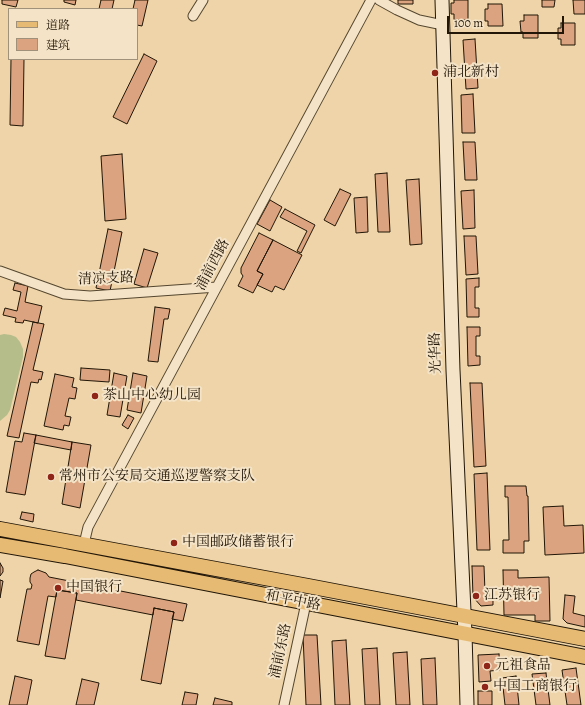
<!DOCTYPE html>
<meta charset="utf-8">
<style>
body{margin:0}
#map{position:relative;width:585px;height:705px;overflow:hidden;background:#eed4a8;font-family:Alegreya,"Noto Serif SC",serif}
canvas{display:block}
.legend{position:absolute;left:8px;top:8px;width:130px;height:52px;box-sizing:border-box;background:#f4e3c6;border:1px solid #a0917a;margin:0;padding:5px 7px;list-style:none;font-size:12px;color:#211607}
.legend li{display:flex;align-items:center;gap:8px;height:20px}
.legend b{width:20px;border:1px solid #a0917a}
.scale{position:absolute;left:447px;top:16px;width:117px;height:18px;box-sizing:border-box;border:2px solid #211607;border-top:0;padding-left:5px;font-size:12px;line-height:14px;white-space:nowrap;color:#211607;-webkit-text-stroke:3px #f4e3c6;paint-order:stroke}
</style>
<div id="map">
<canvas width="585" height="705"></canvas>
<ul class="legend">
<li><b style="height:5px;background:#e7ba74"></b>道路</li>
<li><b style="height:11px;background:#dba37f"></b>建筑</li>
</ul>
<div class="scale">100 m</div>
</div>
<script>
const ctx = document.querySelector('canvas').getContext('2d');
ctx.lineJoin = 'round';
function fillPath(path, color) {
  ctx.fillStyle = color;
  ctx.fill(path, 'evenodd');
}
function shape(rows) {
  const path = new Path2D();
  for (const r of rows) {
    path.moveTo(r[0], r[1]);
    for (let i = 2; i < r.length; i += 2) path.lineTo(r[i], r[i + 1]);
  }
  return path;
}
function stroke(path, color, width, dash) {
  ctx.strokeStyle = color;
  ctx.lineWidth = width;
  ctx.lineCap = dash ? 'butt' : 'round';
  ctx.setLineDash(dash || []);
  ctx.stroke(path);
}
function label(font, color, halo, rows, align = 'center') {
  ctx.font = font + ' Alegreya,"Noto Serif SC",serif';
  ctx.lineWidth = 4;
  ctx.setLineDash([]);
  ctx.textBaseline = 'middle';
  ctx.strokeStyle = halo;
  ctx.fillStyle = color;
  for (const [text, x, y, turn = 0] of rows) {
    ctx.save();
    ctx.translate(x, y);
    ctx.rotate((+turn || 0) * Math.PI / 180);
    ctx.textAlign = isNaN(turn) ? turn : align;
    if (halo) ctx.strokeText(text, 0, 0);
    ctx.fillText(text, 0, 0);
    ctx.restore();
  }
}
fillPath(shape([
 [4,334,11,335,16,337,20,342,23,349,23,357,10,410,7,415,0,421,0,335]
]), '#b5bd8a');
const building = shape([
 [2,0,18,0,16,7,2,4,2,0],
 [64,0,76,0,75,5,64,2,64,0],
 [101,0,114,0,112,9,99,9,101,0],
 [135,0,148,0,142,26,137,25,137,9,133,9,135,0],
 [398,0,413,0,413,4,398,4,398,0],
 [454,0,468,0,468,20,454,20,454,14,451,14,451,3,454,3,454,0],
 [542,0,555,0,554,7,542,7,542,0],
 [573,0,585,0,585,14,574,14,573,0],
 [488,4,502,4,503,26,488,26,488,21,485,21,485,9,488,9,488,4],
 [524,15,538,15,538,38,523,38,523,32,521,32,520,21,524,21,524,15],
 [561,23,575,23,575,45,561,45,561,39,558,39,558,28,561,28,561,23],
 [475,39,478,88,466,89,463,40,475,39],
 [144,54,157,61,127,124,113,117,144,54],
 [11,59,24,59,23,126,10,125,11,59],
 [473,94,475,133,462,133,461,95,473,94],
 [463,142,475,142,477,180,465,180,463,142],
 [122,154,126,219,105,221,101,156,122,154],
 [387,173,390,232,378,232,375,174,387,173],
 [419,179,422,244,410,245,406,180,419,179],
 [340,189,351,194,335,226,324,220,340,189],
 [474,190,475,228,463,229,461,191,474,190],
 [367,197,368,232,356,233,354,198,367,197],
 [270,200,282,207,270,231,257,224,270,200],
 [285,209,315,225,301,253,297,251,307,231,280,217,285,209],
 [108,229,122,232,110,291,96,288,108,229],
 [259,233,273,240,257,271,263,274,253,293,238,286,243,276,241,273,241,268,259,233],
 [464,236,476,236,478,274,466,275,464,236],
 [273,240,302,255,284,290,275,286,272,292,257,285,263,274,257,271,273,240],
 [144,249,158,253,147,288,134,284,144,249],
 [479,278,479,287,475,287,475,308,479,308,479,317,467,317,466,279,479,278],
 [15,283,28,286,25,302,42,306,38,323,24,320,23,323,15,322,16,318,3,315,5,308,17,311,21,292,13,290,15,283],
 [155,307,170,309,168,319,164,319,158,362,148,361,155,307],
 [33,322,44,324,33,370,43,372,41,380,39,379,38,383,31,382,19,438,7,436,33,322],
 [467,327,480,327,480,336,476,336,476,356,480,356,480,365,468,366,467,327],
 [81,368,110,370,109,382,80,380,81,368],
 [114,373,127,376,120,417,107,415,114,373],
 [133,373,147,376,141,413,127,410,133,373],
 [55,374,74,378,72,387,77,388,75,399,69,398,65,416,71,417,69,426,64,425,63,430,44,426,55,374],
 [470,383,482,383,486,466,474,467,470,383],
 [128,415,134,418,128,429,122,425,128,415],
 [24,433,36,435,25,495,6,492,15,441,22,442,24,433],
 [36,435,72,442,71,450,34,443,36,435],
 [72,442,91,445,80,508,62,504,72,442],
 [487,473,490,550,477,550,474,474,487,473],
 [505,486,526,486,527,496,528,496,529,541,524,541,524,553,503,553,503,540,509,540,508,497,505,497,505,486],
 [563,506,564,526,583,525,584,553,545,555,543,507,563,506],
 [22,512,34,514,33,522,20,519,22,512],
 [0,563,3,568,3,572,0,576,0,563],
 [472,566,484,566,485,592,493,591,493,605,481,606,473,597,472,566],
 [38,570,46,573,49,577,187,604,183,621,172,619,174,612,154,608,153,615,76,600,77,593,57,590,56,597,48,596,39,645,17,641,27,589,31,589,32,585,30,582,30,578,31,574,34,572,38,570],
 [503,570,518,570,518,578,549,577,550,621,535,621,535,615,504,615,503,570],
 [0,580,3,581,0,598,0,580],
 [57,590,77,593,65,659,45,656,57,590],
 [565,595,575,596,573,613,585,616,585,627,567,623,563,619,565,595],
 [154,608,174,612,161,684,141,680,154,608],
 [303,635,317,635,321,705,306,705,303,635],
 [346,640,350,705,335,705,332,641,346,640],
 [377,648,380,705,365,705,362,649,377,648],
 [407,652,410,705,396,705,393,653,407,652],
 [499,654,500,670,490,671,491,681,479,682,478,655,499,654],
 [435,658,437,705,423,705,421,659,435,658],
 [576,668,581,705,567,705,562,670,576,668],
 [546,673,550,705,536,705,532,674,546,673],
 [15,676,32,680,27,705,9,705,15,676],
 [516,676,519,705,505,705,502,678,516,676],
 [82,679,99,683,94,705,76,705,82,679],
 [478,691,492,691,492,705,478,705,478,691],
 [185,692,198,694,196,705,182,705,185,692],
 [215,698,232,702,232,705,213,705,215,698]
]);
fillPath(building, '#dba37f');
stroke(building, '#211607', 1);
const minor = shape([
 [379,0,397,10,419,20,443,25],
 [193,16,203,0],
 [0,271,64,294,90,296,217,287],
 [84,544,88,527,371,0],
 [284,705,306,603]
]);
const secondary = shape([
 [442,0,453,370,465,633,467,705]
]);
const primary = shape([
 [0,529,308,586,585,639],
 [0,545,65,556,585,657]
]);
stroke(minor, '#54462f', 11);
stroke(secondary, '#211607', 15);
stroke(primary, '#211607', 16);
stroke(minor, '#f4e3c6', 9);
stroke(secondary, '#f4e3c6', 13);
stroke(primary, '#e7ba74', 14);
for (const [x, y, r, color] of [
 [435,73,4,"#8f2418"],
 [95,396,4,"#8f2418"],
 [51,477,4,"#8f2418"],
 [174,543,4,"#8f2418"],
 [58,588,4,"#8f2418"],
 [476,596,4,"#8f2418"],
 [487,666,4,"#8f2418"],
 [485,687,4,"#8f2418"]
]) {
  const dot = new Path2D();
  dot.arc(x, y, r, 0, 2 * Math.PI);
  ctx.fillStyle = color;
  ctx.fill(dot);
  stroke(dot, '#f4e3c6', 1.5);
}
label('14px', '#211607', '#f4e3c6', [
 ["浦北新村",443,73],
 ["茶山中心幼儿园",103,396],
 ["常州市公安局交通巡逻警察支队",59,477],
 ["中国邮政储蓄银行",182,543],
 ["中国银行",66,588],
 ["江苏银行",484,596],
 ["元祖食品",495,666],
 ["中国工商银行",493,687]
], 'left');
label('14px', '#211607', '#f4e3c6', [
 ["浦前西路",213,265,-62],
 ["清凉支路",106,279,-2],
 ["光华路",436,353,-92],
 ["和平中路",293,601,11],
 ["浦前东路",281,651,-78]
]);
</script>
